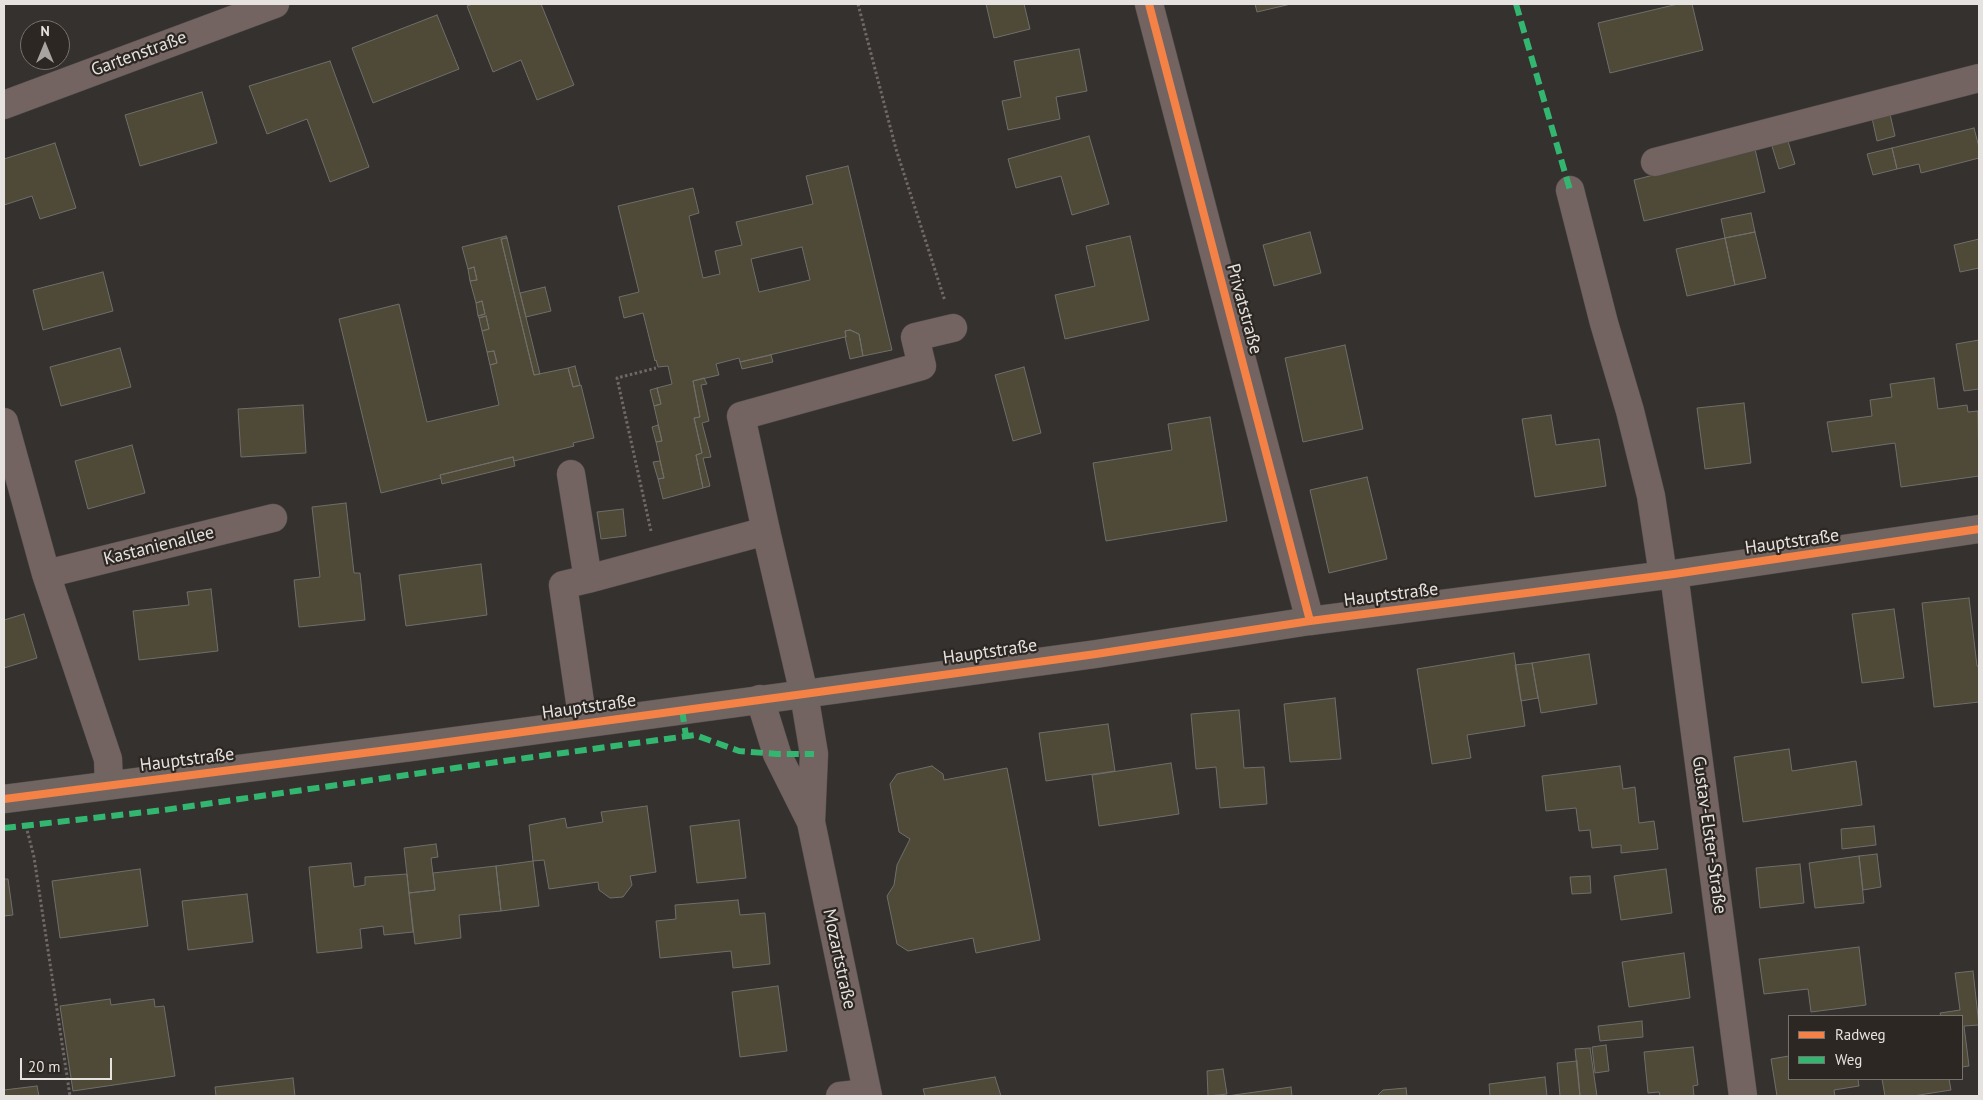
<!DOCTYPE html>
<meta charset="utf-8">
<style>
body{margin:0}
#map{position:relative;width:1983px;height:1100px;overflow:hidden;background:#34312e;font-family:"PT Sans",sans-serif}
canvas{display:block}
.frame{position:absolute;inset:0;border:5px solid #e6e2df;pointer-events:none}
.legend{position:absolute;left:1788px;top:1015px;width:175px;height:65px;box-sizing:border-box;background:#2c2722;border:1px solid #76726e;margin:0;padding:6px 9px;list-style:none;font-size:15px;color:#e6e2df}
.legend li{display:flex;align-items:center;gap:10px;height:25px}
.legend b{width:25px;border:1px solid #76726e}
.north{position:absolute;left:20px;top:20px;width:50px;height:50px;box-sizing:border-box;background:#2c2722;border:1px solid #76726e;border-radius:50%;rotate:0deg;font-size:14px;font-weight:700;line-height:20px;text-align:center;color:#e6e2df}
.north::after{content:'';display:block;margin:auto;width:18px;height:22px;background:#a8a4a1;clip-path:polygon(50% 0,100% 100%,50% 72%,0 100%)}
.scale{position:absolute;left:20px;top:1058px;width:92px;height:22px;box-sizing:border-box;border:2px solid #e6e2df;border-top:0;padding-left:6px;font-size:15px;line-height:18px;white-space:nowrap;color:#e6e2df;-webkit-text-stroke:4px #2c2722;paint-order:stroke}
</style>
<div id="map">
<canvas width="1983" height="1100"></canvas>
<div class="frame"></div>
<ul class="legend">
<li><b style="height:6px;background:#f48246"></b>Radweg</li>
<li><b style="height:6px;background:#33b770"></b>Weg</li>
</ul>
<div class="north">N</div>
<div class="scale">20 m</div>
</div>
<script>
const ctx = document.querySelector('canvas').getContext('2d');
ctx.lineJoin = 'round';
function fillPath(path, color) {
  ctx.fillStyle = color;
  ctx.fill(path, 'evenodd');
}
function shape(rows) {
  const path = new Path2D();
  for (const r of rows) {
    path.moveTo(r[0], r[1]);
    for (let i = 2; i < r.length; i += 2) path.lineTo(r[i], r[i + 1]);
  }
  return path;
}
function stroke(path, color, width, dash) {
  ctx.strokeStyle = color;
  ctx.lineWidth = width;
  ctx.lineCap = dash ? 'butt' : 'round';
  ctx.setLineDash(dash || []);
  ctx.stroke(path);
}
function label(font, color, halo, rows, align = 'center') {
  ctx.font = font + ' "PT Sans",sans-serif';
  ctx.lineWidth = 4.5;
  ctx.setLineDash([]);
  ctx.textBaseline = 'middle';
  ctx.strokeStyle = halo;
  ctx.fillStyle = color;
  for (const [text, x, y, turn = 0] of rows) {
    ctx.save();
    ctx.translate(x, y);
    ctx.rotate((+turn || 0) * Math.PI / 180);
    ctx.textAlign = isNaN(turn) ? turn : align;
    if (halo) ctx.strokeText(text, 0, 0);
    ctx.fillText(text, 0, 0);
    ctx.restore();
  }
}
const building = shape([
 [473,4,541,4,574,85,537,100,521,60,493,72,467,6,473,4],
 [986,4,1024,4,1030,29,994,38,986,4],
 [1255,4,1291,4,1257,12,1255,4],
 [1678,4,1692,4,1703,50,1610,73,1598,23,1678,4],
 [437,15,459,69,373,103,352,48,437,15],
 [1079,49,1087,91,1056,97,1060,119,1008,130,1002,101,1021,97,1014,61,1079,49],
 [330,61,369,167,330,182,307,119,267,134,249,86,330,61],
 [202,92,217,143,140,166,125,115,202,92],
 [1890,114,1895,136,1877,141,1872,118,1890,114],
 [1974,128,1979,147,1979,158,1921,173,1919,164,1897,169,1892,148,1974,128],
 [1089,136,1109,204,1072,215,1061,176,1016,188,1008,159,1089,136],
 [1787,138,1795,164,1779,169,1771,143,1787,138],
 [55,143,76,208,40,219,32,196,4,205,4,159,55,143],
 [1892,148,1897,169,1873,175,1867,154,1892,148],
 [1755,149,1765,192,1644,221,1634,180,1755,149],
 [848,166,892,350,863,356,859,334,850,330,845,331,846,337,845,337,740,362,739,358,716,364,719,375,693,381,700,417,694,418,702,453,696,455,703,488,663,499,658,479,664,478,656,442,662,441,654,406,661,404,657,388,672,384,668,366,658,367,656,360,655,361,643,313,624,318,619,297,639,292,618,206,693,188,699,213,689,216,703,278,720,274,715,251,742,245,736,222,813,204,806,176,848,166],
 [802,247,810,280,759,292,751,259,802,247],
 [1751,213,1755,232,1725,238,1721,219,1751,213],
 [1310,232,1321,273,1274,286,1263,245,1310,232],
 [1755,232,1766,278,1735,285,1725,238,1755,232],
 [506,236,507,238,501,239,534,375,568,368,573,387,581,385,594,438,573,443,574,446,514,461,513,457,440,475,441,478,381,493,339,319,399,304,427,422,499,405,490,365,497,363,494,351,487,352,482,331,489,329,486,316,479,318,478,316,485,314,482,301,476,303,470,281,477,280,474,267,468,269,462,247,506,236],
 [1130,236,1149,320,1065,339,1055,295,1095,286,1086,246,1130,236],
 [507,238,520,293,540,374,534,375,501,239,507,238],
 [1725,238,1735,285,1687,296,1676,249,1725,238],
 [1979,239,1979,268,1960,272,1954,245,1979,239],
 [474,267,477,280,470,281,468,269,474,267],
 [103,272,113,311,43,330,33,290,103,272],
 [545,287,551,311,526,317,520,293,545,287],
 [482,301,485,314,478,316,476,303,482,301],
 [486,316,489,329,482,331,479,318,486,316],
 [850,330,859,334,863,356,850,359,845,337,846,337,845,331,850,330],
 [1979,340,1979,389,1964,391,1956,344,1979,340],
 [1345,345,1363,429,1303,442,1285,358,1345,345],
 [120,348,131,387,61,406,50,367,120,348],
 [494,351,497,363,490,365,487,352,494,351],
 [771,355,773,362,742,369,740,362,771,355],
 [575,366,580,385,573,387,568,368,575,366],
 [1024,367,1041,433,1013,441,995,375,1024,367],
 [704,378,707,384,701,385,709,421,702,423,711,457,703,458,710,486,703,488,696,455,702,453,694,418,700,417,693,381,704,378],
 [1934,378,1938,409,1967,405,1968,412,1978,411,1979,476,1901,487,1895,443,1832,452,1827,422,1872,416,1870,400,1892,397,1890,384,1934,378],
 [657,388,661,404,654,406,650,390,657,388],
 [1744,403,1751,463,1705,469,1697,408,1744,403],
 [303,405,306,453,241,457,238,409,303,405],
 [1551,415,1556,445,1599,439,1606,486,1535,497,1522,419,1551,415],
 [1210,417,1227,521,1106,541,1093,463,1172,450,1168,424,1210,417],
 [658,425,662,441,656,442,652,427,658,425],
 [132,445,145,493,88,509,75,461,132,445],
 [513,457,515,466,442,484,440,475,513,457],
 [660,461,664,478,658,479,653,462,660,461],
 [1367,477,1387,559,1329,573,1310,490,1367,477],
 [346,503,354,573,360,573,365,620,299,627,294,580,320,577,312,507,346,503],
 [623,509,626,536,601,539,597,512,623,509],
 [481,564,487,615,406,626,399,575,481,564],
 [211,589,218,651,139,660,133,611,189,605,187,592,211,589],
 [1969,598,1977,666,1979,666,1979,702,1934,707,1922,603,1969,598],
 [1894,609,1904,678,1862,683,1852,614,1894,609],
 [24,614,37,658,4,668,4,620,24,614],
 [1514,653,1525,726,1467,735,1471,758,1432,764,1417,669,1514,653],
 [1589,654,1597,704,1541,713,1532,663,1589,654],
 [1532,663,1538,698,1521,701,1515,665,1532,663],
 [1335,698,1341,759,1290,762,1284,704,1335,698],
 [1239,710,1244,768,1264,767,1267,804,1220,808,1216,767,1196,769,1191,714,1239,710],
 [1108,724,1115,771,1046,781,1039,733,1108,724],
 [1789,749,1792,771,1856,761,1862,805,1743,822,1734,757,1789,749],
 [1171,763,1179,814,1099,826,1092,775,1171,763],
 [932,766,943,774,944,780,1007,768,1040,940,976,953,973,938,908,951,897,944,887,896,894,885,897,865,910,839,899,832,890,784,897,774,932,766],
 [1620,766,1623,789,1635,787,1639,823,1654,821,1658,849,1621,853,1621,845,1592,848,1590,830,1579,831,1576,808,1546,811,1542,776,1620,766],
 [647,806,656,872,630,876,632,885,623,897,610,898,599,890,598,882,549,889,544,860,533,861,529,825,565,818,567,828,603,822,601,812,647,806],
 [739,820,746,878,697,883,690,826,739,820],
 [1874,826,1876,845,1842,849,1841,829,1874,826],
 [436,844,438,857,431,858,435,890,409,893,404,848,436,844],
 [1877,854,1881,887,1863,890,1859,856,1877,854],
 [1859,856,1864,903,1815,908,1809,863,1859,856],
 [533,861,539,906,501,911,496,866,533,861],
 [351,863,354,887,365,885,365,877,407,874,413,932,384,935,383,926,360,929,362,948,317,953,309,867,351,863],
 [1800,864,1804,903,1760,908,1756,868,1800,864],
 [496,866,501,911,459,915,461,938,415,944,409,893,435,890,433,873,496,866],
 [140,869,148,926,60,938,52,881,140,869],
 [1666,869,1672,913,1621,920,1614,876,1666,869],
 [1590,876,1591,893,1572,894,1570,877,1590,876],
 [4,879,8,879,13,915,4,916,4,879],
 [247,894,253,942,188,950,182,901,247,894],
 [738,900,740,915,765,913,770,964,733,968,731,951,660,958,656,921,676,919,675,905,738,900],
 [1859,947,1866,1005,1811,1012,1808,989,1764,994,1759,959,1859,947],
 [1684,953,1690,998,1629,1007,1622,962,1684,953],
 [1973,971,1979,1025,1964,1026,1969,1066,1962,1067,1962,1016,1941,1016,1940,1013,1960,1010,1955,973,1973,971],
 [778,986,787,1051,740,1057,732,992,778,986],
 [110,999,111,1005,154,999,155,1007,164,1006,175,1076,73,1091,60,1006,110,999],
 [1642,1021,1643,1037,1600,1041,1598,1026,1642,1021],
 [1606,1045,1609,1071,1595,1073,1592,1047,1606,1045],
 [1693,1047,1698,1085,1693,1086,1694,1096,1660,1096,1659,1092,1648,1093,1644,1052,1693,1047],
 [1590,1048,1597,1096,1580,1096,1575,1049,1590,1048],
 [1789,1056,1789,1079,1858,1079,1859,1086,1834,1090,1835,1096,1777,1096,1771,1059,1789,1056],
 [1577,1061,1580,1096,1560,1096,1557,1063,1577,1061],
 [1223,1069,1227,1094,1208,1096,1207,1071,1223,1069],
 [995,1077,1001,1096,925,1096,923,1089,995,1077],
 [1545,1077,1547,1096,1490,1096,1489,1084,1545,1077],
 [293,1078,295,1096,216,1096,215,1087,293,1078],
 [1882,1079,1949,1079,1951,1090,1913,1096,1885,1096,1882,1079],
 [37,1086,39,1096,4,1096,4,1090,37,1086],
 [1291,1087,1292,1096,1227,1096,1291,1087],
 [1406,1088,1407,1096,1377,1096,1383,1090,1406,1088]
]);
fillPath(building, '#4f4a38');
stroke(building, '#6f6e6a', 1);
const minor = shape([
 [1149,4,1310,621],
 [4,105,275,4],
 [1655,162,1979,78],
 [1570,190,1604,323,1630,411,1651,496,1663,575],
 [4,422,46,574,108,759,109,785],
 [571,474,588,579,563,585,583,723],
 [766,531,804,694,814,754,811,822,868,1096],
 [46,574,273,518],
 [1674,574,1743,1096],
 [588,579,766,531,741,416,922,366,915,337,953,328],
 [760,699,777,754,810,820],
 [840,1096,867,1093]
]);
const major = shape([
 [4,799,411,747,804,694,1096,654,1310,621,1674,574,1979,529]
]);
stroke(minor, '#504d4b', 29);
stroke(major, '#504d4b', 29);
stroke(shape([
 [858,4,896,149,945,301],
 [651,531,617,378,656,368],
 [26,826,34,857,70,1096]
]), '#726866', 3, [2.5, 2.5]);
stroke(minor, '#736461', 28);
stroke(major, '#716561', 28);
stroke(shape([
 [1516,4,1570,190],
 [682,710,686,736],
 [4,828,164,810,504,761,695,735,739,751,777,754,814,754]
]), '#33b770', 6, [12, 6]);
stroke(shape([
 [1149,4,1310,621],
 [4,799,411,747,804,694,1096,654,1310,621,1674,574,1979,529]
]), '#f48246', 8);
label('18px', '#e6e2df', '#2c2722', [
 ["Gartenstraße",139,54,-20],
 ["Privatstraße",1244,309,75],
 ["Hauptstraße",1792,542,-8],
 ["Kastanienallee",159,546,-14],
 ["Hauptstraße",1391,595,-7],
 ["Hauptstraße",990,652,-8],
 ["Hauptstraße",589,707,-8],
 ["Hauptstraße",187,760,-7],
 ["Gustav-Elster-Straße",1709,835,82],
 ["Mozartstraße",839,959,78]
]);
</script>
